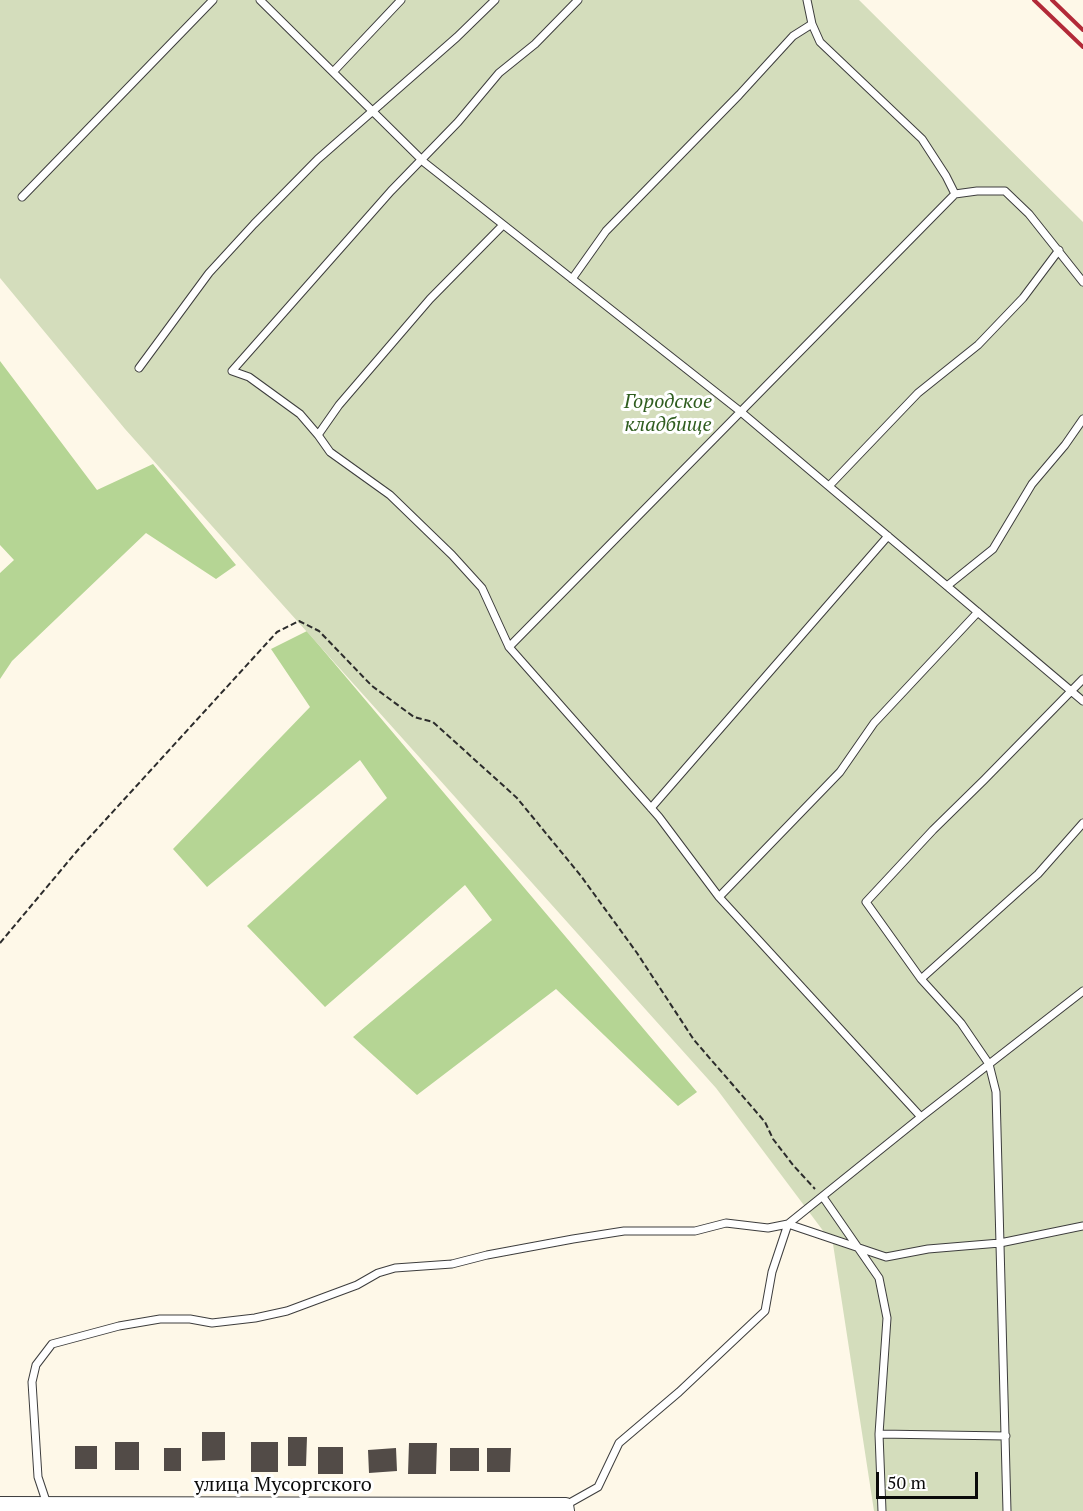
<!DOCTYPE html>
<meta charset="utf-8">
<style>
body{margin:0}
#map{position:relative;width:1083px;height:1511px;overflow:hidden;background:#fef8e8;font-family:"PT Serif",serif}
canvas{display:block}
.scale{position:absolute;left:876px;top:1472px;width:102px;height:27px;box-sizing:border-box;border:3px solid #0a0a0a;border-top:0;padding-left:8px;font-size:18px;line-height:21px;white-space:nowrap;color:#0a0a0a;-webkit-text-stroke:4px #fff;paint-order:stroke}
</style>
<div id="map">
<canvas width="1083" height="1511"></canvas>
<div class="scale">50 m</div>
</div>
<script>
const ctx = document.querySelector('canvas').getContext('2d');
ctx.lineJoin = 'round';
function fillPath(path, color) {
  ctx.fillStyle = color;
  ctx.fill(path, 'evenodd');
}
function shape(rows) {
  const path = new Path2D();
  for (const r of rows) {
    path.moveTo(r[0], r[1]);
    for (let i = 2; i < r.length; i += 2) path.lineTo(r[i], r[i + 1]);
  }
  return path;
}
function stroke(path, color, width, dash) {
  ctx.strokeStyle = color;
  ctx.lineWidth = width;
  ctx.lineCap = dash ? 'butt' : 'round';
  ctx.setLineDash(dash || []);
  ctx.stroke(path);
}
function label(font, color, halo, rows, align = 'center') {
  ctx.font = font + ' "PT Serif",serif';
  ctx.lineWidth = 6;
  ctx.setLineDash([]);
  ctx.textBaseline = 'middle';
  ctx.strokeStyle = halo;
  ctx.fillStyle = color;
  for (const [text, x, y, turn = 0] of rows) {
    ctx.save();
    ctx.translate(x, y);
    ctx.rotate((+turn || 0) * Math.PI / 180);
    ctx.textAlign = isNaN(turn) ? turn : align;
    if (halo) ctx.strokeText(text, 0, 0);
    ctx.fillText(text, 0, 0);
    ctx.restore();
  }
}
fillPath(shape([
 [0,361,97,490,153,464,236,565,216,579,146,533,12,661,0,679,0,573,14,560,0,545],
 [307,631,697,1092,678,1106,556,989,417,1095,353,1037,492,920,465,885,325,1007,247,926,387,798,360,760,207,887,173,849,310,707,271,649]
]), '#b5d594');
fillPath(shape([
 [0,0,859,0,1083,222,1083,1511,874,1511,833,1244,716,1088,125,429,0,278]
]), '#d4ddbc');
fillPath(shape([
 [202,1432,225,1432,225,1460,202,1461],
 [288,1437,307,1437,306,1466,288,1466],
 [115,1442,139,1442,139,1470,115,1470],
 [251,1442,278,1442,278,1472,251,1472],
 [409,1443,437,1443,436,1474,408,1474],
 [75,1446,97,1446,97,1469,75,1469],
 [318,1447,343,1447,343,1474,318,1474],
 [164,1448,181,1448,181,1471,164,1471],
 [396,1448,397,1471,369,1473,368,1450],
 [450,1448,479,1448,479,1471,450,1471],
 [487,1448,511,1448,510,1472,487,1472]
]), '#524b47');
const lane = shape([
 [260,0,425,163,741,412,1083,701],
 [807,0,812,24,820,42,922,139,946,176,955,194,977,191,1005,191,1029,214,1083,282],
 [333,72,401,0],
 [955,194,509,647,659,817,719,897,921,1117,1083,991],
 [22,197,213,0],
 [503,225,430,299,339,405,318,435,330,452,390,495,452,555,482,588,509,647],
 [572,279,606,231,739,95,793,36,812,24],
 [139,368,209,273,254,224,318,159,457,37,495,0],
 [318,435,300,414,249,377,232,371,391,191,458,122,499,73,535,44,578,0],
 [829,486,918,393,978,345,1023,298,1059,250],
 [947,586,993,549,1032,484,1065,445,1083,419],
 [651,808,888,536],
 [719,897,840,772,874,723,978,612],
 [921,979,1038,874,1083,823],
 [823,1197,879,1278,887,1318,879,1434,882,1511],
 [879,1434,1006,1436],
 [47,1504,38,1477,32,1382,36,1365,52,1344,119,1326,160,1319,190,1319,212,1323,255,1318,287,1311,357,1285,378,1273,395,1268,452,1264,487,1255,573,1239,624,1231,695,1231,726,1223,768,1228,788,1224,921,1117],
 [566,1505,598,1487,619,1443,679,1392,765,1311,772,1272,788,1224,886,1257,928,1249,1000,1243,1083,1226],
 [1007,1511,996,1092,989,1064,961,1023,921,979,866,902,933,830,984,780,1083,679]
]);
const street = shape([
 [0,1504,566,1505,567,1511]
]);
stroke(lane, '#3d3d3d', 9);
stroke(street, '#3d3d3d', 16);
stroke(shape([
 [0,943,77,851,277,632,299,621,319,631,372,686,414,717,433,722,517,798,581,876,637,953,694,1040,765,1122,773,1139,793,1165,815,1189]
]), '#2c2c2c', 2, [6, 3]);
stroke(lane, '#fff', 7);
stroke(street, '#fff', 14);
stroke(shape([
 [1034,0,1083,47],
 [1052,0,1083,30]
]), '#b22a38', 4);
label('italic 20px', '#2f5d1f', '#fff', [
 ["Городское",668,402],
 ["кладбище",668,425]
]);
label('20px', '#0a0a0a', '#fff', [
 ["улица Мусоргского",283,1485]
]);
</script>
